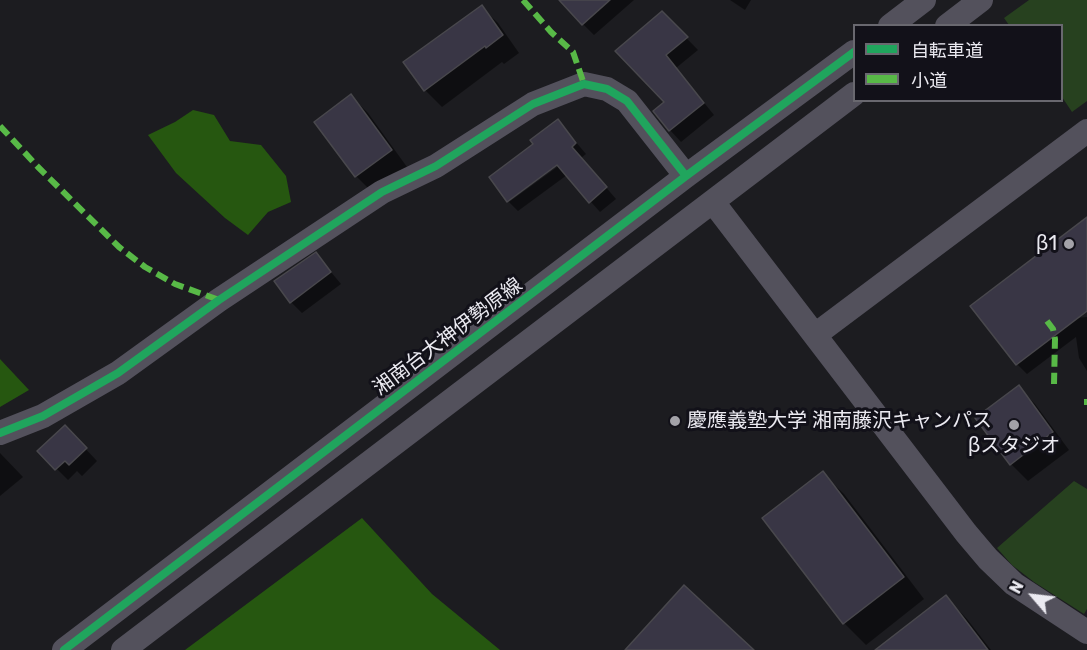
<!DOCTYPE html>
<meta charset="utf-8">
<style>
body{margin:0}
#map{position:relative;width:1087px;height:650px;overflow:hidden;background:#1c1c20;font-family:Rubik,"Noto Sans JP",sans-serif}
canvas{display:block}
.legend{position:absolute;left:853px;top:24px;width:210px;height:78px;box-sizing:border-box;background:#121119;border:2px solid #69686f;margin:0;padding:8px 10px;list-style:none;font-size:18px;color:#ebeaf1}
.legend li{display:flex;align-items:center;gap:12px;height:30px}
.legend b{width:30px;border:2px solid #69686f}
.north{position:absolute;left:1003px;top:566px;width:60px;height:60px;-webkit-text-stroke:4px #121119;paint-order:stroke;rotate:298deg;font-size:16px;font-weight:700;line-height:24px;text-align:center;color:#ebeaf1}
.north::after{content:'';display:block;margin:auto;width:21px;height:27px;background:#ebeaf1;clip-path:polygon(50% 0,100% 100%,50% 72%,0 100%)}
</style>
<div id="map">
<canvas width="1087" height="650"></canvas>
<ul class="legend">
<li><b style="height:8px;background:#20a55d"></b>自転車道</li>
<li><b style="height:8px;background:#58b947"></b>小道</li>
</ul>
<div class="north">N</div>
</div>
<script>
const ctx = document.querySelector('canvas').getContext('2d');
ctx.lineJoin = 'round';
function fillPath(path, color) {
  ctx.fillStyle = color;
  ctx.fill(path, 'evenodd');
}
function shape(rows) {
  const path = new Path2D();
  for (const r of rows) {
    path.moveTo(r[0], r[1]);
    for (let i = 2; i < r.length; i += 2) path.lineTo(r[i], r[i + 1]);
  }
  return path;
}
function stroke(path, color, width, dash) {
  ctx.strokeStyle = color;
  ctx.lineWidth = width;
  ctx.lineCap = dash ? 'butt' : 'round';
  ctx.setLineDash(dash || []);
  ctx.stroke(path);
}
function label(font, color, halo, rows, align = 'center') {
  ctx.font = font + ' Rubik,"Noto Sans JP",sans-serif';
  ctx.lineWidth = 6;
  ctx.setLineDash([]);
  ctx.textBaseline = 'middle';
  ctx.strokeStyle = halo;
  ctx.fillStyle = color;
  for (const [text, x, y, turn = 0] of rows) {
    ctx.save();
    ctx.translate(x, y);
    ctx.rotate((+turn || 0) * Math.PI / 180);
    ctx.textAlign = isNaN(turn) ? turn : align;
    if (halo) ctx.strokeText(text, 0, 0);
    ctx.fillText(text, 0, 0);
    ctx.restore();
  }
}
fillPath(shape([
 [1029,0,1087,0,1087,101,1072,112,1062,97,1062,26,1009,25,1004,18],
 [1074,481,1087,489,1087,609,1084,614,1034,582,1012,565,997,548]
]), '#27411f');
fillPath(shape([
 [193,110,214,115,230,141,261,145,286,176,291,202,268,212,248,235,225,218,176,173,148,135,175,122],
 [0,359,29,390,0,407],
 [362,518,432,594,500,650,185,650]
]), '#265710');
fillPath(shape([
 [566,0,634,0,594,35,583,24],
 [730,0,751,0,745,10],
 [481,7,498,23,519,53,504,64,502,62,442,107,425,90,405,62],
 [662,13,698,50,676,68,714,115,681,142,670,130,666,103],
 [351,96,368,113,407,167,373,193,356,176],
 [558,121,586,154,581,158,616,199,600,212,567,175,518,211,509,202,564,162,535,144],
 [1087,220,1087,309,1076,318,1087,317,1087,371,1079,358,1076,337,1027,374,1017,364],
 [316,254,341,284,302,313,291,302],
 [1018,387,1035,404,1069,450,1028,481,1011,464],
 [65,427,97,461,82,476,77,471,68,480,39,451],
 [0,453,23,477,0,496],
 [822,473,844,494,924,599,866,645,844,623,764,518],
 [946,597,967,619,991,650,885,650]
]), '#0007');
const building = shape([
 [559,0,610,0,582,25,559,0],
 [482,5,503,35,486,48,485,46,424,91,403,62,482,5],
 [662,11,688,37,666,55,704,103,669,131,653,111,664,102,615,51,662,11],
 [351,94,392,150,355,177,314,122,351,94],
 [558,119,576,143,572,147,607,187,589,203,557,165,507,202,489,177,533,144,530,140,558,119],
 [1087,217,1087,311,1016,365,970,306,1087,217],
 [316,252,331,272,290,303,274,281,316,252],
 [1019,385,1053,432,1010,465,975,418,1019,385],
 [65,425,87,448,69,465,65,461,55,470,37,451,65,425],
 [823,471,904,577,843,624,762,518,823,471],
 [684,585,754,650,625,650,684,585],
 [946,595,988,650,875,650,946,595]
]);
fillPath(building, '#393645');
stroke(building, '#49484d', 1.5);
stroke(shape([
 [890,26,924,0],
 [947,26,981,0],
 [713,202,966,533,988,559,1014,584,1087,632],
 [815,335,1087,131],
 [0,433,43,416,118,373,219,300,382,192,436,166,533,104,584,84,607,89,627,101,686,176],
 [64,650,686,176,854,52],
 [123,650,854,94]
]), '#53515c', 24);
stroke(shape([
 [523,0,551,32,573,52,584,84],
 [0,126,38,167,119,247,145,267,175,284,219,300],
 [1047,321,1053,329,1055,339,1054,384],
 [1084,402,1087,402]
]), '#58b947', 6, [12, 6]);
stroke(shape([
 [0,433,43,416,118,373,219,300,382,192,436,166,533,104,584,84,607,89,627,101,686,176],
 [64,650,686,176,854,52]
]), '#20a55d', 8);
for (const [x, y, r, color] of [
 [1069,244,6,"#a3a2a8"],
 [675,421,6,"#a3a2a8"],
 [1014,425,6,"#a3a2a8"]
]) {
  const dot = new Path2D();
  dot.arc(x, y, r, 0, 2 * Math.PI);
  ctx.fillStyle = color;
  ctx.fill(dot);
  stroke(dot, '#121119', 2);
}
label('20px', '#ebeaf1', '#121119', [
 ["β1",1057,244],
 ["慶應義塾大学 湘南藤沢キャンパス",687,421,"left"],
 ["βスタジオ",1014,446,"center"]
], 'right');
label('20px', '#ebeaf1', '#121119', [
 ["湘南台大神伊勢原線",448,337,-37]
]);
</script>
